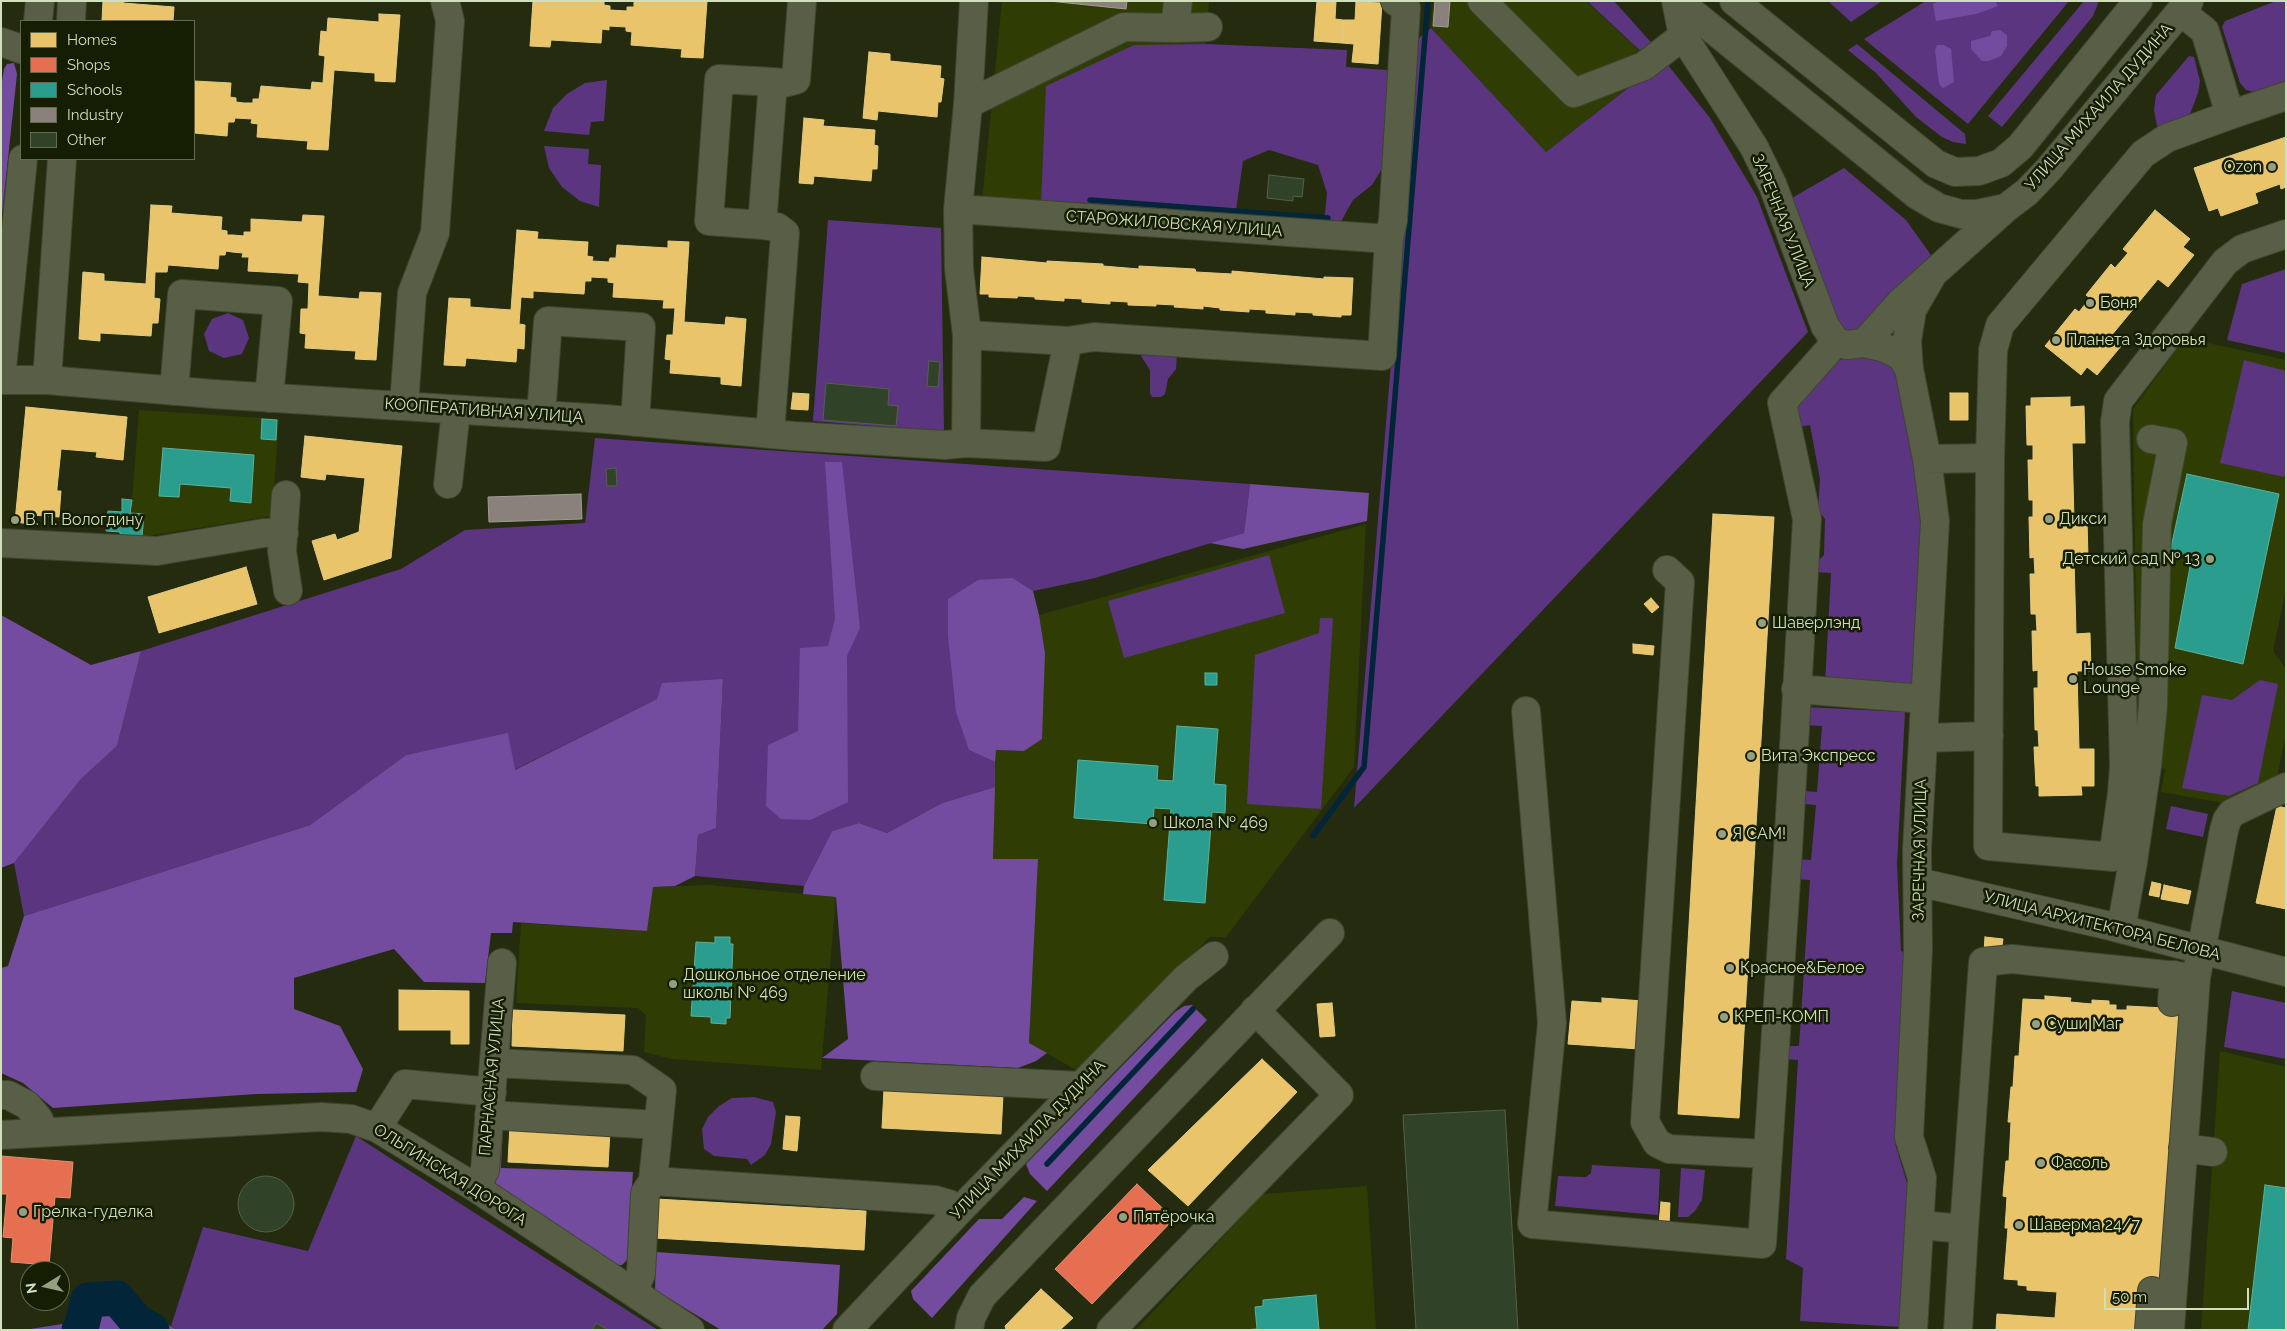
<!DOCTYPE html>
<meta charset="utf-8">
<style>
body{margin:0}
#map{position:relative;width:2287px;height:1331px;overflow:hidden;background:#242b0f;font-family:Raleway,sans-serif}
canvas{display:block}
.frame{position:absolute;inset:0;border:2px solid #d2dfbd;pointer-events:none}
.legend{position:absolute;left:20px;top:20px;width:175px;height:140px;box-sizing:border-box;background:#151d03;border:1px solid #616b4d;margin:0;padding:6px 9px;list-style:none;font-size:15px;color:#d2dfbd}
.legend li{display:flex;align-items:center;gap:10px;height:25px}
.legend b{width:25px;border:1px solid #616b4d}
.north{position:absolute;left:20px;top:1261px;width:50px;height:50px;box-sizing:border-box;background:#151d03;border:1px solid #616b4d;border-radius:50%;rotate:261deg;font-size:14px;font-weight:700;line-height:20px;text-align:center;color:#d2dfbd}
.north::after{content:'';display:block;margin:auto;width:18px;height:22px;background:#95a080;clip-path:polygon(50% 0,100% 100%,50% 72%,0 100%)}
.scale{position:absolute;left:2104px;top:1288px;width:145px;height:22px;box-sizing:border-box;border:2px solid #d2dfbd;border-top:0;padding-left:6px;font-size:15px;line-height:18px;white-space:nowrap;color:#d2dfbd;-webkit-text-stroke:4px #151d03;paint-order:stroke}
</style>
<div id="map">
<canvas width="2287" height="1331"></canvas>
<div class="frame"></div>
<ul class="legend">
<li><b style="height:14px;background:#e9c46a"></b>Homes</li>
<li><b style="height:14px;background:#e76f51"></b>Shops</li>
<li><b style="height:14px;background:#2a9d8f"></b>Schools</li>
<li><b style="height:14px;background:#8a817c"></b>Industry</li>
<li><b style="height:14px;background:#304228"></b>Other</li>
</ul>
<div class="north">N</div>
<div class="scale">50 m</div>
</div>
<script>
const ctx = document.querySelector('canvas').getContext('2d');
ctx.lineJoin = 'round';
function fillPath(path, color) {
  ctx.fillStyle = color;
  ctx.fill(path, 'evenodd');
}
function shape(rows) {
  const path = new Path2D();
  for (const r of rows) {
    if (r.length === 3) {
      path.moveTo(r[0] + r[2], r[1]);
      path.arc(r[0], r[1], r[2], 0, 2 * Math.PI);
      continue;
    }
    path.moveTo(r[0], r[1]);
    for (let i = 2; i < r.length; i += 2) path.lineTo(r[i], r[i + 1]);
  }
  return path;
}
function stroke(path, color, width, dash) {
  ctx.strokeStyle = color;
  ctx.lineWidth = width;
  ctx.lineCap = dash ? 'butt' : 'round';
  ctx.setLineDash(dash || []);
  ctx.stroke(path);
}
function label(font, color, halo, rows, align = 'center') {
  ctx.font = font + ' Raleway,sans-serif';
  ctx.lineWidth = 5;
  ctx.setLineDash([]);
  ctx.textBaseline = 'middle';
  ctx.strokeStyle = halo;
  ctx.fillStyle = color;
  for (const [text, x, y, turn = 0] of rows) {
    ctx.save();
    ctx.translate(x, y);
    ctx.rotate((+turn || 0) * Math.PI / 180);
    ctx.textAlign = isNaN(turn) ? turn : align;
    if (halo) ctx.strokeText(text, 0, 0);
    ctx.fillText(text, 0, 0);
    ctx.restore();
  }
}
fillPath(shape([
 [1002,1,1209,1,1206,44,1134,46,1041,204,982,201],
 [1433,1,1586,1,1656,66,1546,152,1431,28],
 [2185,338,2286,360,2286,588,2273,651,2286,669,2286,734,2276,782,2224,803,2161,792,2165,769,2138,764,2133,409],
 [139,410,279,419,272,516,142,537,120,535,120,532,106,531,108,511,121,512,122,499,132,500],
 [1366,524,1354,767,1226,937,1210,937,1078,1071,1029,1043,1038,859,993,859,995,750,1024,751,1045,653,1039,615],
 [709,885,836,897,821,1070,672,1059,644,1052,646,1015,638,1008,516,1003,521,923,647,931,653,887],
 [2220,1051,2286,1067,2286,1330,2201,1330],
 [1367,1186,1376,1330,1136,1330,1263,1194]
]), '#2f3d04');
fillPath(shape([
 [1587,1,1614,1,1657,49,1647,57],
 [1828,1,1882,1,1851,22],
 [1926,1,2069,1,1968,124,1864,39],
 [2084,1,2099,1,2093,16,2002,127,1988,116],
 [2276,1,2286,1,2286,85,2260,94,2246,90,2240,83,2222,27,2225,21],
 [1431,28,1546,152,1664,60,1710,118,1757,197,1808,332,1354,808,1418,39],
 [1206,44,1347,50,1346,67,1387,70,1392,78,1388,159,1372,185,1353,200,1339,225,1324,224,1327,193,1318,165,1269,150,1243,161,1235,217,1041,204,1046,86,1134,45],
 [1857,44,1965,134,1966,144,1953,142,1942,137,1916,117,1876,73,1848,50],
 [2189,56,2194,57,2200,81,2198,93,2188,119,2161,129,2157,126,2154,110,2156,95],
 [607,80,604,121,591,122,589,135,544,131,553,108,567,94,585,83],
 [544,146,589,149,588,164,601,165,599,207,580,201,562,187,549,168],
 [1844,168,1906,220,1931,255,1866,330,1845,333,1837,323,1790,199],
 [828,220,941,228,944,432,813,421],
 [2286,269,2286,353,2227,340,2242,284],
 [228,313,243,320,249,338,242,354,224,358,209,351,204,334,212,319],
 [1140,347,1177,352,1176,369,1168,379,1165,394,1161,397,1152,397,1150,393,1150,370,1141,356],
 [1874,350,1899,370,1922,496,1917,690,1825,684,1831,573,1815,572,1815,564,1824,555,1825,519,1818,510,1820,479,1810,425,1798,427,1796,416,1800,394,1836,362,1857,352],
 [2244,360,2286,371,2286,469,2284,477,2220,463],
 [595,438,1250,484,1244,533,1095,578,1033,591,1013,578,969,750,995,762,995,787,942,803,887,833,859,823,832,831,804,886,695,876,698,835,716,828,723,679,657,699,514,770,508,734,406,755,310,825,24,916,14,863,81,779,117,746,141,651,401,569,465,530,585,523],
 [1269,555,1285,613,1124,658,1108,601],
 [1320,618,1333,618,1321,809,1247,804,1255,655,1319,633],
 [2260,680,2278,684,2258,783,2229,796,2182,788,2202,695,2232,700],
 [1806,707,1905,712,1897,864,1901,951,1907,953,1895,1143,1907,1183,1902,1327,1800,1321,1803,1268,1786,1259,1798,1060,1783,1059,1783,1046,1799,1046,1810,880,1795,879,1797,859,1811,860,1816,805,1804,804,1805,791,1817,792,1822,726,1805,725],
 [2171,806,2208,814,2203,837,2166,829],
 [2232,991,2286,1003,2286,1059,2224,1047],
 [754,1097,773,1102,776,1112,771,1144,765,1155,751,1165,747,1159,714,1156,704,1149,702,1129,708,1117,719,1106,732,1098],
 [356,1136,478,1215,658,1330,177,1330,171,1326,203,1227,308,1251],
 [1592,1165,1660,1169,1658,1215,1555,1206,1558,1176,1586,1177,1591,1173],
 [1681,1168,1705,1170,1702,1200,1695,1211,1688,1217,1678,1217]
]), '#5c3581');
fillPath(shape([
 [1938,1,1995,1,1998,6,1976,14,1936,21,1933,4],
 [2000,30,2007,35,2007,46,2001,56,1989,61,1982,61,1971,49,1971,41,1990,36,1992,31],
 [1937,45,1944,45,1951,49,1954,82,1943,88,1939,84,1935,50],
 [14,63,17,74,1,224,1,87,4,69,7,64],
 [825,462,842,462,860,628,847,656,848,802,810,820,781,819,766,806,768,745,798,731,800,648,828,646,835,619],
 [1250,484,1369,493,1367,521,1243,549,1210,543,1244,533],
 [1013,578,1033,591,1039,615,1045,653,1042,739,1024,751,996,750,995,762,969,750,956,712,948,636,948,599,978,580],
 [1,615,91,665,141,651,117,746,81,779,14,863,1,868],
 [723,679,716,828,698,835,695,876,675,886,653,887,647,931,513,922,512,933,491,933,485,983,424,982,394,949,294,978,294,1009,340,1026,363,1069,356,1092,256,1094,53,1108,23,1083,1,1073,1,968,8,966,24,916,310,825,406,755,508,733,515,770,657,699,662,683],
 [995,787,993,859,1038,859,1029,1043,1047,1053,1036,1061,1018,1068,822,1058,848,1039,836,897,803,894,804,886,832,831,859,823,887,833,942,803],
 [1192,1005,1207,1020,1047,1191,1030,1174,1026,1164,1175,1012,1184,1006],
 [503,1124,501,1168,633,1172,627,1260,622,1265,611,1266,492,1185],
 [1024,1197,1037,1201,932,1318,913,1299,911,1291,979,1219,1002,1219],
 [656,1252,840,1265,837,1314,822,1330,721,1330,655,1290],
 [114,1292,177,1330,24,1330,75,1322,85,1296]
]), '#744c9f');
const homes = shape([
 [103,1,124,1,123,3,174,7,173,21,179,21,102,21,103,1],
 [533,1,604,1,604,5,610,6,610,10,627,11,627,7,634,7,634,1,707,1,703,58,681,57,682,49,631,45,632,32,626,31,626,27,609,26,609,30,602,29,601,43,551,40,550,47,530,46,533,1],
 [1317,1,1336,1,1335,19,1343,20,1342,43,1314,41,1317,1],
 [1356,2,1382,3,1378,64,1352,62,1354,44,1342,43,1343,20,1355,20,1356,2],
 [379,14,400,15,395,82,375,81,375,73,334,70,328,150,307,149,308,141,257,137,258,124,251,123,252,119,235,118,234,122,228,122,227,136,194,133,194,81,231,83,230,97,236,98,236,102,244,103,253,103,253,99,259,99,261,86,311,90,312,82,323,83,325,56,319,55,321,31,327,32,328,18,379,22,379,14],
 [869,52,890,54,890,61,941,66,940,78,944,79,941,102,938,102,937,117,878,111,877,120,863,118,869,52],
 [804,118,824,120,823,126,875,130,874,145,878,146,877,169,872,169,871,181,814,176,813,184,799,183,804,118],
 [2286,137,2286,187,2281,189,2280,184,2255,193,2258,203,2221,216,2218,208,2209,211,2194,168,2286,137],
 [151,205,172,206,171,213,222,217,221,230,227,231,227,235,233,235,244,236,244,232,251,232,251,219,302,222,303,215,324,216,318,296,359,299,360,292,381,293,376,360,355,359,356,351,305,348,306,334,300,333,301,309,308,309,309,283,298,282,299,274,248,271,249,257,242,257,243,253,232,252,226,251,225,255,219,255,218,269,168,265,167,272,155,272,154,298,160,299,158,323,152,323,151,336,100,333,100,341,79,339,83,272,104,274,104,281,146,284,151,205],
 [2155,210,2190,239,2183,247,2194,255,2168,287,2158,279,2111,336,2122,345,2097,375,2087,367,2081,375,2045,346,2075,309,2079,312,2090,298,2086,295,2111,264,2115,268,2128,253,2123,249,2155,210],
 [517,230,538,232,537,239,588,242,587,256,593,257,592,261,609,262,610,258,616,258,617,245,668,248,668,241,689,242,684,322,725,325,726,317,746,319,741,386,721,384,721,377,670,373,671,360,665,359,667,335,673,335,675,308,663,308,664,300,613,297,614,283,608,282,608,278,591,277,591,281,585,281,584,294,533,291,533,298,521,297,519,324,525,325,524,349,517,348,516,362,466,358,465,366,444,365,449,298,470,299,470,307,511,310,517,230],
 [982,257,1047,263,1047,261,1103,264,1103,266,1139,269,1139,266,1195,269,1196,272,1232,274,1232,271,1324,279,1324,277,1353,278,1351,315,1341,315,1341,317,1313,315,1313,313,1295,312,1295,315,1266,313,1266,310,1249,309,1249,312,1220,310,1220,308,1203,306,1203,309,1174,307,1175,305,1156,304,1156,306,1128,305,1128,302,1110,301,1110,304,1082,302,1082,299,1064,298,1064,301,1035,299,1035,297,1018,296,1017,298,989,297,989,294,980,294,982,257],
 [793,393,809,394,808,410,791,409,793,393],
 [1950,393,1968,393,1968,420,1950,420,1950,393],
 [2070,397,2070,407,2084,406,2085,443,2072,443,2074,520,2087,520,2088,558,2074,558,2076,634,2090,633,2091,671,2077,671,2079,749,2094,749,2094,786,2081,786,2082,795,2039,796,2039,786,2036,786,2034,747,2039,747,2038,730,2035,730,2034,688,2038,688,2038,670,2033,671,2032,631,2037,631,2036,614,2031,614,2030,574,2035,574,2034,557,2030,558,2029,517,2033,517,2033,500,2029,500,2028,460,2033,460,2033,445,2027,445,2026,406,2031,406,2031,398,2070,397],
 [26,407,127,417,123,460,96,457,97,452,61,449,57,488,57,491,61,491,59,517,32,515,31,524,15,522,26,407],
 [305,436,402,446,391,558,324,580,312,541,335,534,337,540,359,532,365,478,326,474,325,480,301,477,305,436],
 [1713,514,1774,517,1739,1118,1678,1114,1713,514],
 [246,567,257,604,159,633,148,597,246,567],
 [1651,598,1659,607,1652,613,1644,604,1651,598],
 [1633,644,1654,646,1653,655,1633,653,1633,644],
 [2277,806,2286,808,2286,909,2256,903,2277,806],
 [2152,882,2161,884,2159,897,2149,895,2152,882],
 [2164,885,2191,891,2188,904,2161,899,2164,885],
 [1985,937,2003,939,2001,953,1984,952,1985,937],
 [399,990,469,991,469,1044,451,1044,451,1030,399,1030,399,990],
 [2045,996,2071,998,2070,1002,2092,1004,2092,1000,2109,1001,2109,1005,2116,1005,2116,1010,2127,1010,2127,1006,2165,1008,2179,1003,2159,1330,1996,1330,1997,1314,2055,1318,2057,1292,2027,1290,2027,1286,2018,1285,2018,1280,2004,1279,2008,1228,2005,1228,2007,1197,2003,1196,2006,1161,2009,1161,2011,1122,2008,1122,2011,1087,2013,1087,2015,1056,2019,1056,2023,999,2045,1000,2045,996],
 [1602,998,1643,1001,1639,1049,1568,1044,1572,1001,1602,1003,1602,998],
 [1332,1003,1335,1036,1320,1037,1317,1004,1332,1003],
 [513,1010,625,1015,623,1051,512,1046,513,1010],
 [1262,1059,1297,1092,1188,1206,1148,1170,1262,1059],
 [884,1089,1003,1095,1001,1134,882,1128,884,1089],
 [786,1116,800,1117,797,1151,783,1149,786,1116],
 [510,1125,610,1130,608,1167,508,1162,510,1125],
 [656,1199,866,1211,864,1250,654,1238,656,1199],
 [1661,1202,1670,1203,1669,1225,1659,1224,1661,1202],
 [1041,1289,1073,1318,1060,1330,1006,1330,1005,1326,1041,1289]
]);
fillPath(homes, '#e9c46a');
stroke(homes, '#e2cc83', 1);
const shops = shape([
 [1,1156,73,1162,70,1198,55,1197,49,1265,11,1262,13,1238,3,1237,7,1194,1,1194,1,1156],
 [1137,1184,1174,1219,1092,1304,1055,1269,1137,1184]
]);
fillPath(shops, '#e76f51');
stroke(shops, '#e19171', 1);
const schools = shape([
 [262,419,277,420,276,440,261,439,262,419],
 [163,448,254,455,251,503,230,501,231,488,180,484,179,497,159,496,163,448],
 [2187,474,2279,494,2243,664,2175,648,2192,556,2170,552,2187,474],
 [122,499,132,500,130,513,144,514,142,537,120,535,120,532,106,531,108,511,122,512,122,499],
 [1205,673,1217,673,1217,685,1205,685,1205,673],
 [1177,726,1218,729,1214,784,1226,785,1225,813,1212,812,1205,903,1164,900,1171,809,1154,808,1153,824,1074,818,1078,760,1158,766,1157,780,1173,781,1177,726],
 [715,937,730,937,730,944,733,944,730,1018,726,1018,726,1024,711,1023,711,1017,691,1016,696,942,715,943,715,937],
 [2265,1185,2286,1188,2286,1330,2248,1330,2265,1185],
 [1316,1295,1319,1330,1242,1330,1257,1329,1255,1307,1263,1306,1263,1300,1316,1295]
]);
fillPath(schools, '#2a9d8f');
stroke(schools, '#5cb19d', 1);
const industry = shape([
 [1049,1,1127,1,1126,9,1049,1],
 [1435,1,1450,1,1448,27,1433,26,1435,1],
 [581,494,582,519,489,522,488,497,581,494]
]);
fillPath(industry, '#8a817c');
stroke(industry, '#a09d90', 1);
stroke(shape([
 [1090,200,1328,218],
 [1313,836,1364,767,1428,1],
 [1047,1164,1193,1009]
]), '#032539', 5.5);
stroke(shape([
 [79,1330,81,1329,88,1300,117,1298,138,1323,152,1330]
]), '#032539', 35);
const building = shape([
 [1269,175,1304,179,1302,197,1293,196,1293,201,1267,198,1269,175],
 [929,361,940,362,938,387,927,386,929,361],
 [826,383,889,389,888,405,898,406,896,426,823,420,826,383],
 [616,468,617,486,607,486,606,469,616,468],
 [1505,1110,1518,1330,1416,1330,1403,1115,1505,1110],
 [266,1204,28],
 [596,1323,601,1326,609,1330,592,1330,596,1323]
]);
fillPath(building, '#304228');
stroke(building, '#54614a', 1);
const minor = shape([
 [1482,1,1574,93,1644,66,1683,36],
 [1676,1,1683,36,1754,147,1773,186,1825,326,1836,342,1847,345,1864,343,1885,348,1901,356,1909,369],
 [1678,1,1917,195,1939,208,1961,214,1977,214,2006,208],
 [1734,1,1936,164,1955,172,1979,171,2001,163,2020,147,2138,1],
 [2181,12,2205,31,2230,115,2286,96],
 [38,21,40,1],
 [71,21,72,1],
 [1175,28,1208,27],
 [1,42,21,49],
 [968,104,1124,27,1175,28,1178,1],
 [2230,115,2167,138,2143,154,2000,325,1993,350,1990,458,1988,846,2113,857,2122,793,2124,766,2115,422,2118,401,2225,262,2242,249,2286,234],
 [958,209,1389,239],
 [762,225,709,221,719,79,773,82],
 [1068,341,1094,337,1382,356,1389,239,1393,220,1406,8,1395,1],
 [1864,343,1900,303,2006,208,2027,192,2048,170,2189,1],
 [1,378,23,159],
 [1,380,47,380,213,394,606,419,794,436,945,445,966,443,1046,447,1068,341,967,335],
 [47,380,62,159],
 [174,391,182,294,278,301,269,398],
 [404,405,412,293,435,233,450,21,445,1],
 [541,415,548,321,641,327,635,422],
 [770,434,785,233,777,227,762,225,773,82,784,83,796,80,802,1],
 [966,443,967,335,959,269,958,209,968,104,974,1],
 [1927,459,1990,458],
 [448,484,456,410],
 [286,495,282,551,288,591],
 [1,543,157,551,264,533,284,533],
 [1667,570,1680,582,1645,1122,1657,1143,1669,1149,1767,1154],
 [1796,689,1925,699],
 [1526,711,1552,1023,1532,1224,1762,1244,1788,850,1807,519,1782,403,1836,342],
 [1923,738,1989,736],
 [1918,882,2106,925,2286,972],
 [2121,929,2133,862,2147,766,2153,706,2157,524,2173,443,2151,439],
 [2172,1002,2174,975],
 [494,1063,633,1070,662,1090,653,1181,645,1193,641,1274,633,1292],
 [875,1076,1082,1086],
 [1,1095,8,1095,27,1105,38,1118,45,1132],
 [489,1115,658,1125],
 [377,1128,405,1084,492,1092],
 [1,1135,321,1117,351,1119,377,1128,476,1188,690,1330],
 [2183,1148,2213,1152],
 [653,1181,935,1200,949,1204,958,1212],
 [476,1188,485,1170,502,963],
 [1920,1225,1964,1229,1983,962,2012,959,2196,978],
 [847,1330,958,1212,1186,978,1214,956],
 [969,1330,971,1318,982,1296,1330,933],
 [1111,1330,1339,1095,1255,1010],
 [1913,1330,1922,1178,1909,1137,1918,950,1917,849,1935,521,1927,459,1909,369,1907,341,1912,310,1931,277],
 [1958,1330,1964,1229],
 [2149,1330,2152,1291],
 [2170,1330,2196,978,2224,830,2227,820,2232,813,2286,787]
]);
stroke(minor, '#3f452f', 30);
stroke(minor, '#585f46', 28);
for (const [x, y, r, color] of [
 [2272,167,5,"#95a080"],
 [2090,303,5,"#95a080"],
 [2056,340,5,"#95a080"],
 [2049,519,5,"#95a080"],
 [15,520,5,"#95a080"],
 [2210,559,5,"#95a080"],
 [1762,623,5,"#95a080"],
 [2073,679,5,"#95a080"],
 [1751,756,5,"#95a080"],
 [1153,823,5,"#95a080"],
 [1722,834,5,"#95a080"],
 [1730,968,5,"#95a080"],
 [673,984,5,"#95a080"],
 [1724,1017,5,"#95a080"],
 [2036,1024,5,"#95a080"],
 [2041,1163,5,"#95a080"],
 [23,1212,5,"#95a080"],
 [1123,1217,5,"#95a080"],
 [2019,1225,5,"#95a080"]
]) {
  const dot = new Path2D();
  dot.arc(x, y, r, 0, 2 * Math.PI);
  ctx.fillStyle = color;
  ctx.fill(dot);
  stroke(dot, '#151d03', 2);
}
label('16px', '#d2dfbd', '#151d03', [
 ["УЛИЦА МИХАИЛА ДУДИНА",2099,107,-49],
 ["ЗАРЕЧНАЯ УЛИЦА",1783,221,68],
 ["СТАРОЖИЛОВСКАЯ УЛИЦА",1174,224,4],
 ["КООПЕРАТИВНАЯ УЛИЦА",484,411,4],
 ["ЗАРЕЧНАЯ УЛИЦА",1920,850,-89],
 ["УЛИЦА АРХИТЕКТОРА БЕЛОВА",2102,926,14],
 ["ПАРНАСНАЯ УЛИЦА",492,1077,-85],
 ["УЛИЦА МИХАИЛА ДУДИНА",1028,1140,-46],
 ["ОЛЬГИНСКАЯ ДОРОГА",450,1175,32]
]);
label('16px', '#d2dfbd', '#151d03', [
 ["Ozon",2262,167,"right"],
 ["Боня",2100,303],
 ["Планета Здоровья",2066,340],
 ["Дикси",2059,519],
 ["В. П. Вологдину",25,520],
 ["Детский сад № 13",2200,559,"right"],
 ["Шаверлэнд",1772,623],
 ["House Smoke",2083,670],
 ["Lounge",2083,688],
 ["Вита Экспресс",1761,756],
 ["Школа № 469",1163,823],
 ["Я САМ!",1732,834],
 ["Красное&Белое",1740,968],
 ["Дошкольное отделение",683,975],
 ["школы № 469",683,993],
 ["КРЕП-КОМП",1734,1017],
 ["Суши Маг",2046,1024],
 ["Фасоль",2051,1163],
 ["Грелка-гуделка",33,1212],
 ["Пятёрочка",1133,1217],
 ["Шаверма 24/7",2029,1225]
], 'left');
</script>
